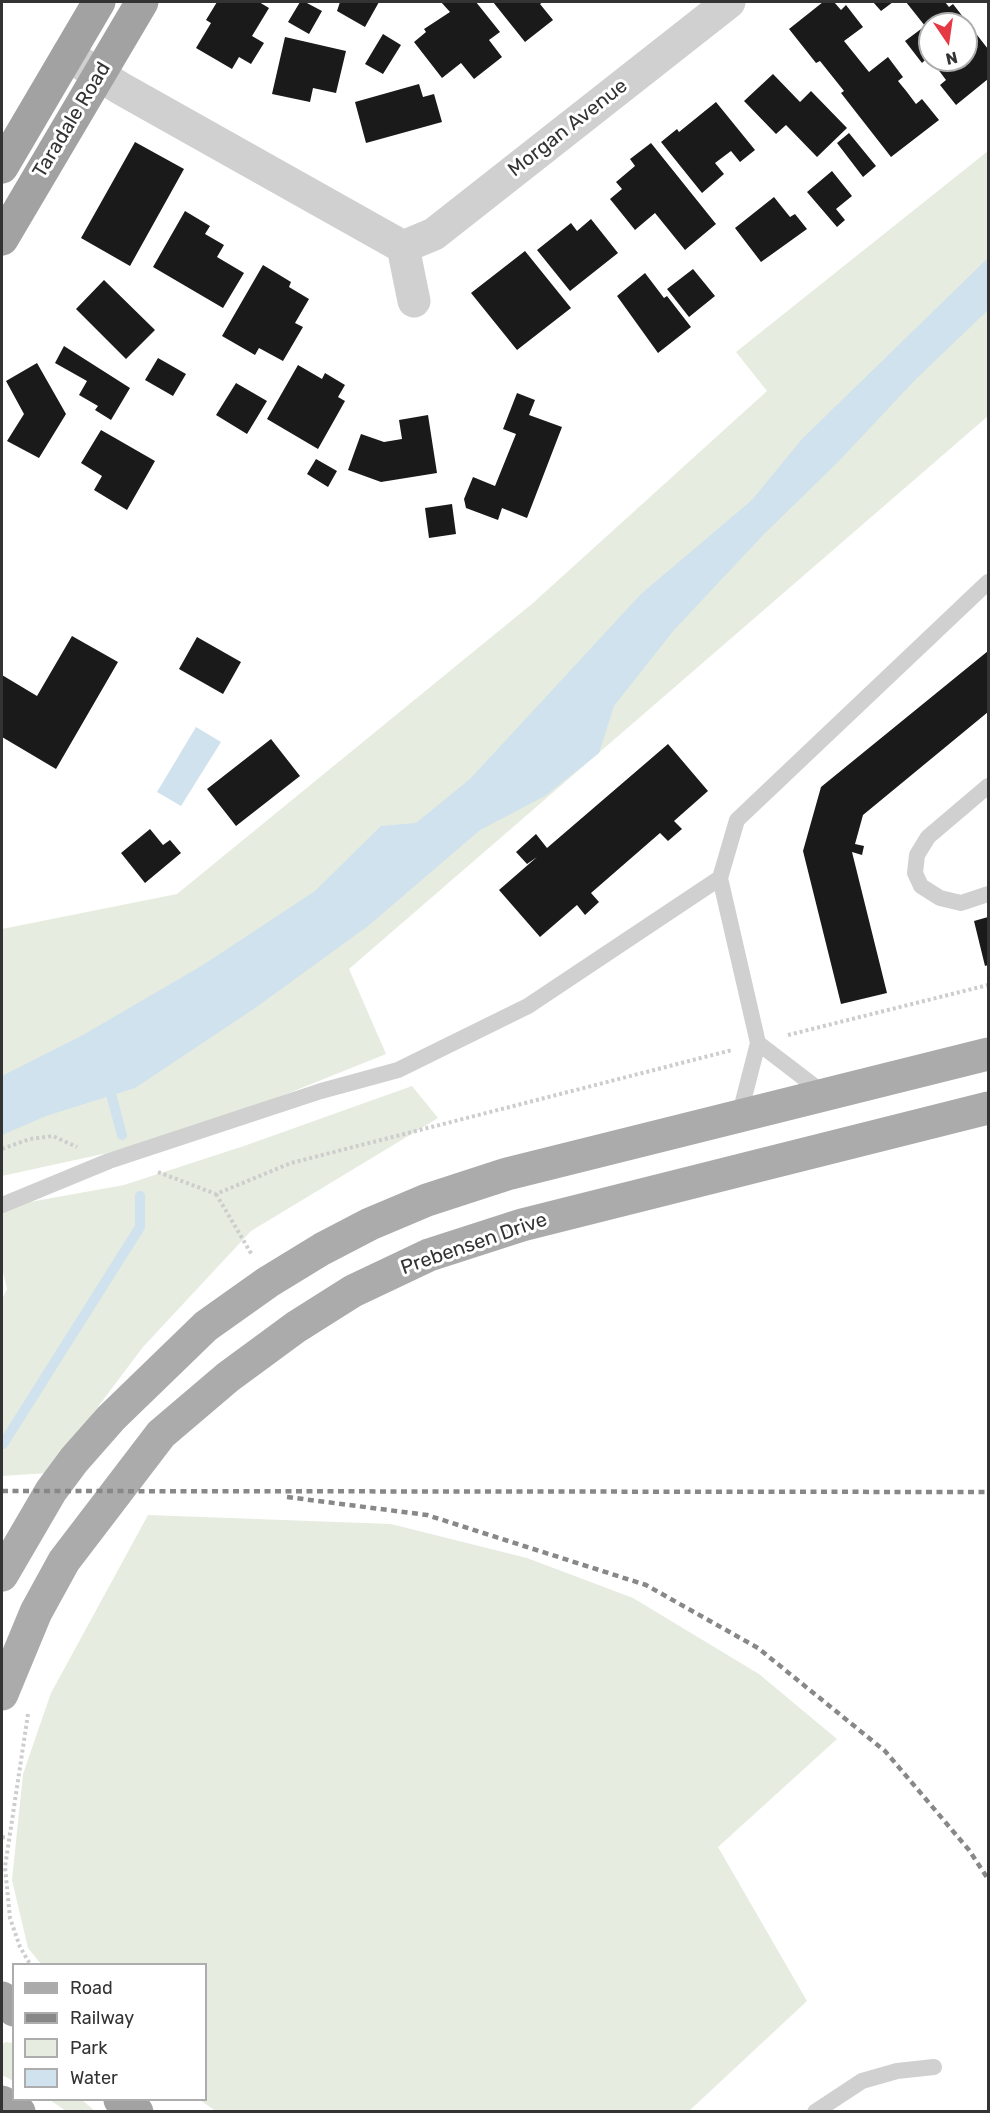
<!DOCTYPE html>
<style>
body{margin:0}
#map{position:relative;width:990px;height:2113px;overflow:hidden;background:#fff;font-family:Rubik,sans-serif}
canvas{display:block}
.frame{position:absolute;inset:0;border:3px solid #333;pointer-events:none}
.legend{position:absolute;left:12px;top:1963px;width:195px;height:138px;box-sizing:border-box;background:#fff;border:2px solid #adadad;margin:0;padding:8px 10px;list-style:none;font-size:18px;color:#333}
.legend li{display:flex;align-items:center;gap:12px;height:30px}
.legend b{width:30px;border:2px solid #adadad}
.north{position:absolute;left:918px;top:12px;width:60px;height:60px;box-sizing:border-box;background:#fff;border:2px solid #adadad;border-radius:50%;rotate:167deg;font-size:16px;font-weight:700;line-height:24px;text-align:center;color:#333}
.north::after{content:'';display:block;margin:auto;width:21px;height:27px;background:#e63946;clip-path:polygon(50% 0,100% 100%,50% 72%,0 100%)}
</style>
<div id="map">
<canvas width="990" height="2113"></canvas>
<div class="frame"></div>
<ul class="legend">
<li><b style="height:8px;background:#ababab"></b>Road</li>
<li><b style="height:8px;background:#888"></b>Railway</li>
<li><b style="height:16px;background:#e6ecdf"></b>Park</li>
<li><b style="height:16px;background:#cfe2ee"></b>Water</li>
</ul>
<div class="north">N</div>
</div>
<script>
const ctx = document.querySelector('canvas').getContext('2d');
ctx.lineJoin = 'round';
function fillPath(path, color) {
  ctx.fillStyle = color;
  ctx.fill(path, 'evenodd');
}
function shape(rows) {
  const path = new Path2D();
  for (const r of rows) {
    path.moveTo(r[0], r[1]);
    for (let i = 2; i < r.length; i += 2) path.lineTo(r[i], r[i + 1]);
  }
  return path;
}
function stroke(path, color, width, dash) {
  ctx.strokeStyle = color;
  ctx.lineWidth = width;
  ctx.lineCap = dash ? 'butt' : 'round';
  ctx.setLineDash(dash || []);
  ctx.stroke(path);
}
function label(font, color, halo, rows, align = 'center') {
  ctx.font = font + ' Rubik,sans-serif';
  ctx.lineWidth = 6;
  ctx.setLineDash([]);
  ctx.textBaseline = 'middle';
  ctx.strokeStyle = halo;
  ctx.fillStyle = color;
  for (const [text, x, y, turn = 0] of rows) {
    ctx.save();
    ctx.translate(x, y);
    ctx.rotate((+turn || 0) * Math.PI / 180);
    ctx.textAlign = isNaN(turn) ? turn : align;
    if (halo) ctx.strokeText(text, 0, 0);
    ctx.fillText(text, 0, 0);
    ctx.restore();
  }
}
fillPath(shape([
 [988,151,988,416,349,969,386,1054,269,1101,121,1150,2,1176,2,929,177,894,533,603,767,391,736,352],
 [412,1086,438,1118,251,1231,143,1347,48,1473,2,1476,2,1299,7,1289,2,1268,2,1207,124,1185,244,1146],
 [148,1515,391,1524,527,1558,633,1598,759,1674,837,1739,718,1847,807,2001,689,2111,217,2112,200,2100,206,2100,206,1964,41,1964,28,1948,12,1880,23,1774,51,1693],
 [5,2042,13,2043,13,2081,2,2075,2,2046],
 [50,2100,82,2100,95,2111,66,2111]
]), '#e6ecdf');
fillPath(shape([
 [988,258,988,310,916,379,837,463,765,533,674,630,614,706,599,753,545,796,480,830,368,926,255,1008,135,1088,46,1116,2,1135,2,1076,83,1035,203,965,315,891,381,826,416,823,470,779,641,594,752,500,802,439],
 [196,727,221,742,181,806,157,792]
]), '#cfe2ee');
stroke(shape([
 [108,1083,122,1135],
 [3,1444,140,1227,140,1196]
]), '#cfe2ee', 10);
fillPath(shape([
 [217,2,259,2,269,8,252,36,264,43,251,64,239,57,232,69,196,48,211,23,206,20],
 [300,2,305,2,322,11,309,34,288,22],
 [340,2,379,2,365,27,337,11],
 [441,2,476,2,500,32,489,40,502,57,474,79,461,63,442,78,414,42,426,32,424,29,450,12],
 [493,2,543,2,540,4,553,20,525,42],
 [823,2,834,2,841,10,846,5,863,27,844,41,869,72,888,57,903,77,898,81,907,92,916,104,922,99,939,120,891,157,841,93,844,91,820,61,816,63,789,29],
 [873,2,893,2,881,11],
 [906,2,945,2,949,7,953,4,988,49,988,79,956,105,940,85,946,80,931,60,966,60,966,24,930,24,930,59,928,57,922,63,905,41,925,26],
 [383,34,401,45,383,74,365,64],
 [285,37,346,51,336,93,313,88,310,102,272,94],
 [773,74,800,102,811,91,847,128,817,157,786,125,776,134,744,101],
 [419,84,423,97,434,94,442,122,366,143,355,102],
 [716,102,755,150,740,162,731,151,715,163,724,174,702,193,661,142,677,129,679,132],
 [849,133,876,166,863,177,837,143],
 [135,142,184,169,130,266,81,238],
 [651,143,716,224,685,250,655,213,635,230,610,199,622,189,616,182,635,166,630,159],
 [832,171,852,196,836,209,845,220,837,227,807,192],
 [774,197,790,217,795,214,807,229,761,262,735,228],
 [185,211,210,226,205,234,224,245,217,257,244,273,223,308,153,267],
 [591,219,618,253,570,291,537,250,571,223,577,231],
 [525,251,571,308,517,350,471,293],
 [263,265,291,282,289,287,309,299,295,323,303,327,283,361,259,348,255,355,222,336],
 [693,269,715,296,689,317,667,289],
 [645,273,664,298,667,296,691,327,658,353,617,296],
 [104,280,155,330,126,359,76,309],
 [64,346,130,388,111,420,95,410,98,406,79,395,87,381,55,363],
 [158,358,186,374,173,396,145,380],
 [37,363,66,414,39,458,7,441,24,414,6,381],
 [298,365,322,379,325,373,345,385,338,397,345,401,318,449,267,419],
 [236,383,267,401,247,434,216,415],
 [517,393,535,400,529,415,562,427,527,518,502,508,498,520,466,508,464,499,473,477,495,486,516,434,503,429],
 [428,415,437,473,381,482,348,470,361,434,384,442,402,439,399,420],
 [101,430,155,461,127,510,94,490,102,476,81,463],
 [316,459,337,471,328,487,307,474],
 [452,504,456,534,429,538,425,508],
 [72,636,118,662,56,769,2,737,2,675,37,696],
 [197,637,241,662,223,694,179,669],
 [988,651,988,712,863,815,855,844,864,846,862,855,852,852,887,993,841,1004,803,851,821,787],
 [271,739,300,776,236,826,207,789],
 [668,744,708,791,674,821,682,829,668,841,660,833,591,893,599,902,585,915,577,905,540,937,499,890,537,857,527,864,516,852,536,834,547,848],
 [150,829,163,845,170,840,181,853,145,883,121,853],
 [988,917,988,965,985,966,974,921]
]), '#1a1a1a');
stroke(shape([
 [788,1035,988,985],
 [2,1149,30,1139,53,1136,77,1147],
 [158,1172,216,1194,291,1163,732,1050],
 [216,1194,252,1255],
 [28,1714,5,1867,10,1918,20,1947,30,1964],
 [2,1837,8,1838]
]), '#cdcdcd', 4, [3, 3]);
stroke(shape([
 [988,786,928,837,917,855,915,873,921,886,940,898,961,903,988,894],
 [758,1043,826,1095],
 [739,1117,758,1043,720,878,737,820,988,582],
 [2,1205,109,1161,321,1091,398,1070,528,1006,720,878],
 [815,2112,862,2081,897,2071,934,2067]
]), '#d0d0d0', 16);
stroke(shape([
 [68,55,120,88,403,247,434,234,729,2],
 [403,247,414,301]
]), '#d0d0d0', 33);
stroke(shape([
 [2,1575,51,1491,74,1460,111,1418,206,1326,268,1282,322,1249,370,1224,427,1200,507,1174,988,1054],
 [2,1694,36,1612,64,1561,161,1434,228,1377,296,1327,353,1291,429,1255,522,1225,988,1108]
]), '#ababab', 33);
stroke(shape([
 [2,167,99,2],
 [2,239,142,2],
 [2,1998,14,2010],
 [120,2100,137,2112],
 [2,2102,19,2112]
]), '#a2a2a2', 33);
stroke(shape([
 [2,1491,988,1492],
 [287,1497,427,1515,646,1585,758,1648,885,1751,969,1850,988,1879]
]), '#888', 4.5, [6, 4.5]);
label('20px', '#333', '#fff', [
 ["Taradale Road",72,120,-59],
 ["Morgan Avenue",568,128,-38],
 ["Prebensen Drive",474,1244,-19]
]);
</script>
